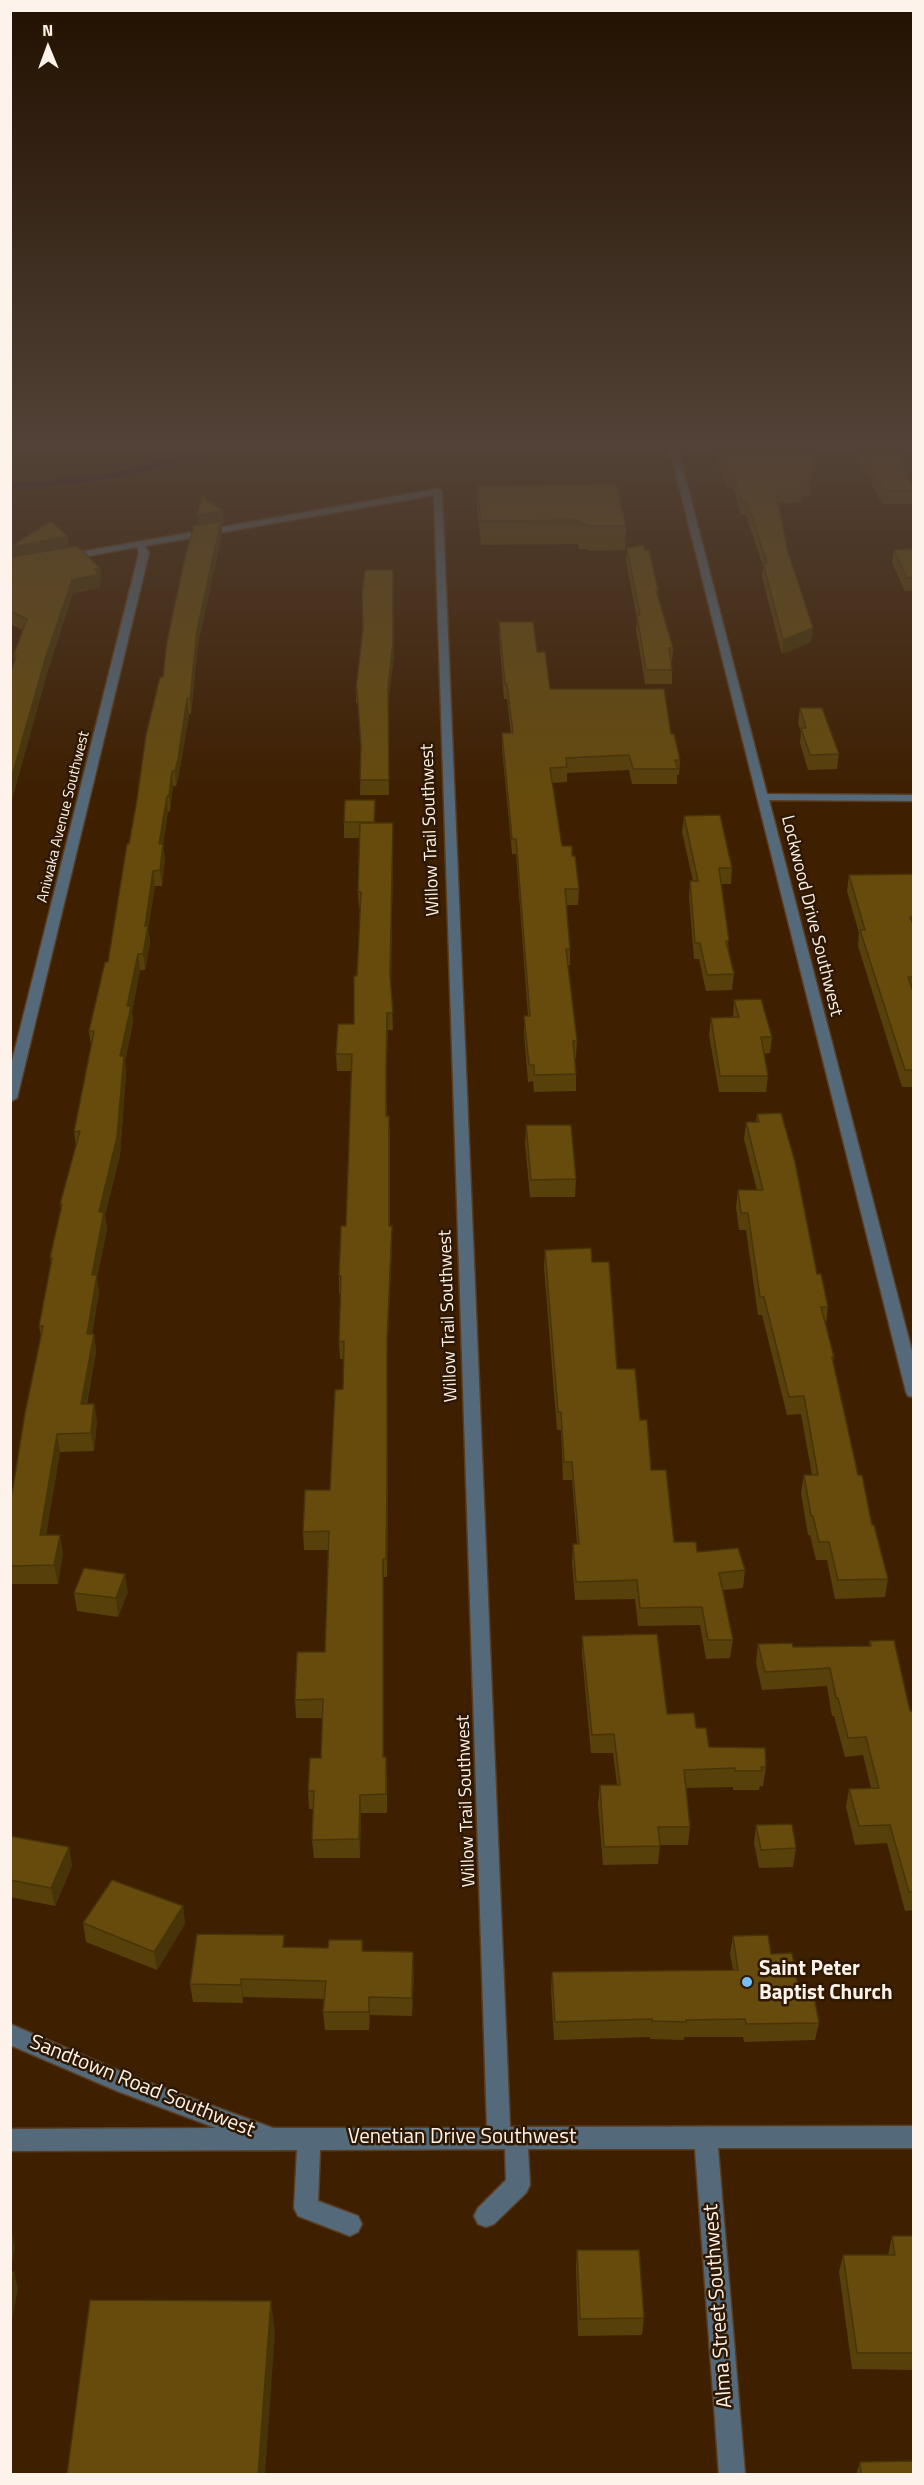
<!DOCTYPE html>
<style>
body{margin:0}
#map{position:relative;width:924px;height:2485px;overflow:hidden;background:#3e1f00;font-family:"Titillium Web",sans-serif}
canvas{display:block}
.frame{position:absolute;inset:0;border:12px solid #fdf3ea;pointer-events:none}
.north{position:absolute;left:18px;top:18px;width:60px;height:60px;-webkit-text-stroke:4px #2e1802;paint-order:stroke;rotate:359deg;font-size:16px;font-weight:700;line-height:24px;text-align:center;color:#fdf3ea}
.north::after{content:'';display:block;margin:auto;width:21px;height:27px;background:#fdf3ea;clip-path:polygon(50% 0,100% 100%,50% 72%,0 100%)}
</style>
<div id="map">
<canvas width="924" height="2485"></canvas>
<div class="frame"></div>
<div class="north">N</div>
</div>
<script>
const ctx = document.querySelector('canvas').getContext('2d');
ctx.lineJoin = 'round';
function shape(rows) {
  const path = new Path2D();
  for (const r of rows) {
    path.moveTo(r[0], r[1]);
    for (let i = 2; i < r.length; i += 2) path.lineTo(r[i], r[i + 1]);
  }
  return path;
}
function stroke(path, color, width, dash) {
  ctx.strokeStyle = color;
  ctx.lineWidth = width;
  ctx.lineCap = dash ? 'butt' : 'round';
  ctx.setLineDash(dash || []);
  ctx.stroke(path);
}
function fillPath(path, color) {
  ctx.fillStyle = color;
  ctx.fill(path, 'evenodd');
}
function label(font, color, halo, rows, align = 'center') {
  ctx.font = font + ' "Titillium Web",sans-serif';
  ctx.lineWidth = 5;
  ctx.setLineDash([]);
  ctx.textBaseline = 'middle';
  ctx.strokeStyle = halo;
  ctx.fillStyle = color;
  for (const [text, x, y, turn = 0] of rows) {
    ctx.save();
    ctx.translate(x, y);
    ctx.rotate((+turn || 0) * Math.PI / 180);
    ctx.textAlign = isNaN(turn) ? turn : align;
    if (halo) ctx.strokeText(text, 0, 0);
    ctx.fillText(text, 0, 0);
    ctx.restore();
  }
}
stroke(shape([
 [10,485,47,484,110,476,228,450]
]), '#1c0036', 5);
const minor = shape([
 [670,450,678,450,767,794,914,795,914,801,769,800,914,1359,914,1397,908,1396,906,1392,670,450],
 [438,489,442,492,510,2127,914,2126,914,2148,718,2148,745,2474,719,2474,695,2149,528,2149,530,2185,526,2193,494,2224,486,2227,478,2224,474,2216,478,2208,506,2180,505,2149,320,2150,318,2201,358,2216,362,2224,358,2232,350,2236,298,2216,294,2208,297,2150,10,2151,10,2129,216,2128,117,2091,10,2045,10,2024,131,2076,273,2128,487,2128,434,495,145,546,149,553,17,1098,10,1102,10,1069,139,553,137,547,66,560,61,557,63,555,438,489]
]);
stroke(minor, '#593d21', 3);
fillPath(minor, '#546a7b');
fillPath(shape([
 [581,450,628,450,627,454,581,452],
 [714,450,769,450,769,452,814,453,810,496,801,496,801,502,778,503,787,549,811,642,782,654,762,577,763,567,746,515,741,515,733,487,726,487],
 [853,450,894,450,914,488,913,504,882,504],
 [477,486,626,526,625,550,588,551,587,549,579,549,578,544,481,545,477,510],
 [221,524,222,534,198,644,191,714,189,714,179,774,176,786,173,786,170,811,168,812,163,844,165,859,162,886,155,886,148,929,150,942,145,970,140,970,132,1012,133,1023,125,1061,126,1073,120,1155,105,1215,107,1229,97,1278,99,1293,92,1334,94,1334,96,1352,87,1404,94,1404,97,1422,94,1451,60,1452,46,1535,63,1553,58,1584,10,1584,10,1494,12,1494,41,1337,39,1326,51,1265,50,1258,61,1210,60,1204,76,1146,74,1132,91,1046,89,1031,108,962,129,844,194,526,224,524],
 [10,547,69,547,102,582,100,582,100,588,73,593,48,670,10,806,10,674,14,663,13,656,23,630,10,624],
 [627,548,658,590,658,596,673,648,672,662,671,662,672,670,672,684,645,684,636,629,637,619,626,562],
 [914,549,914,591,905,591,892,563,894,550],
 [499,622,537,652,550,689,671,734,680,760,679,775,677,775,677,784,632,784,629,770,567,773,567,782,552,783,562,846,572,856,579,889,578,905,566,905,570,949,570,965,568,965,577,1041,576,1058,575,1058,576,1074,576,1091,534,1092,533,1081,528,1082,524,1033,524,1016,528,1016,516,854,512,854,502,748,502,733,511,733,507,699,504,699,499,636],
 [394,656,388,703,389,795,360,795,361,751,358,703,356,703,356,689],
 [800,708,839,754,837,769,808,770,800,743,801,732,798,723],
 [375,815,375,823,393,838,391,984,393,1030,388,1030,386,1083,387,1116,390,1133,390,1226,392,1226,392,1243,387,1359,388,1507,387,1577,384,1577,384,1757,387,1775,387,1813,361,1813,360,1858,314,1858,312,1840,313,1809,309,1809,308,1791,321,1758,322,1718,296,1718,295,1700,325,1652,329,1550,304,1550,303,1532,330,1490,343,1389,344,1359,340,1359,339,1342,341,1293,339,1293,339,1276,346,1226,351,1071,337,1071,336,1054,354,1024,360,908,359,908,358,892,360,838,344,838,344,822],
 [684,816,732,868,731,884,721,884,729,951,734,974,732,990,706,991,699,959,694,959,689,897,690,881,693,881,682,832],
 [914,874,914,1087,902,1087,858,946,859,933,847,891,849,875],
 [734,1000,772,1037,770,1053,764,1054,768,1076,766,1092,719,1092,709,1035,711,1018,733,1018],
 [757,1114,817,1274,828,1307,826,1324,834,1357,833,1365,858,1475,888,1579,885,1597,835,1599,827,1560,816,1560,810,1535,808,1535,801,1493,804,1475,812,1475,801,1414,787,1415,762,1315,758,1315,746,1230,739,1230,736,1207,738,1190,757,1190,744,1139,746,1122,756,1122],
 [526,1125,576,1179,575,1197,530,1197,525,1143],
 [545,1250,592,1262,617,1369,640,1420,651,1470,674,1542,745,1570,743,1588,723,1590,733,1640,730,1658,706,1659,700,1625,638,1626,635,1599,575,1600,572,1562,573,1544,577,1544,572,1480,563,1480,561,1430,557,1430,544,1267],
 [128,1592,118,1617,77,1611,74,1593],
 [582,1636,667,1714,696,1728,709,1747,766,1767,763,1786,760,1786,759,1790,733,1790,733,1787,686,1788,690,1827,688,1845,660,1845,658,1864,603,1865,598,1804,600,1785,617,1785,613,1753,591,1753,582,1654],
 [870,1641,910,1711,914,1711,914,1910,905,1911,887,1843,855,1845,846,1807,849,1789,871,1788,863,1755,845,1757,834,1716,832,1716,827,1686,762,1690,756,1663,758,1644,793,1647,869,1646],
 [756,1825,796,1848,793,1867,759,1868,754,1843],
 [10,1836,69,1847,72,1866,55,1906,10,1897],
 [183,1906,185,1924,157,1970,86,1942,83,1923],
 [733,1936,771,1954,799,1992,819,2023,815,2040,744,2042,743,2037,684,2037,684,2040,650,2039,650,2037,554,2040,551,1990,552,1972,733,1970,730,1954],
 [362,1940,363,1951,414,1970,412,2016,370,2015,369,2030,325,2030,323,2012,324,1999,243,1997,243,2003,193,2002,190,1984,285,1947,328,1948],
 [892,2236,914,2236,914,2370,852,2369,839,2272,843,2255,888,2255],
 [577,2250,644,2318,642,2335,578,2336,576,2267],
 [860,2462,914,2475,856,2475]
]), '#58400a');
fillPath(shape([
 [223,511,224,524,221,524,222,534,198,644,191,714,190,699,198,528,197,515],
 [68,537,69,550,12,560,10,547],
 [100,568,102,582,100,582,100,588,73,593,48,670,10,806,10,783,46,656,72,580,94,569],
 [393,570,394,656,388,703,389,795,388,688],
 [813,628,811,642,782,654,783,640],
 [187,699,189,714,179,774,176,786,175,771],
 [172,771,173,786,170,811,169,796],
 [167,796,168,812,161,859,159,844],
 [393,823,393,838,391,991,390,975],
 [163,844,165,859,162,886,160,870],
 [153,871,155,886,148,929,150,942,145,970,143,954,145,926],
 [138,954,140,970,132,1012,133,1023,125,1061,126,1073,120,1155,105,1215,107,1229,97,1278,99,1293,89,1352,87,1334,99,1212,127,1006],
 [387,1013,388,1030,386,1083,386,1066],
 [392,1226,392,1243,387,1359,388,1507,387,1577,387,1341],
 [94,1334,96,1352,83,1422,81,1404],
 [94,1404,97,1422,94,1451,91,1433],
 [57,1434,60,1452,43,1554,40,1535],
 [60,1535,63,1553,58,1584,54,1565],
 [383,1559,384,1577,384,1775,383,1757],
 [125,1574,128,1592,118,1617,116,1598],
 [360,1795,361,1813,360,1858,359,1839],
 [69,1847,72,1866,55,1906,51,1888],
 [183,1906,185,1924,157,1970,154,1952],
 [413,1952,414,1970,412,2016,412,1998],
 [241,1979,243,1997,243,2003,241,1985],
 [369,1997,370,2015,369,2030],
 [11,2230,15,2247,10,2273],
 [14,2272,18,2289,10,2330,10,2288],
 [271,2301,275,2333,265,2475,258,2475]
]), '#473408');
const building = shape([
 [719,450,769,450,769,452,814,453,811,483,799,483,802,490,776,490,787,549,813,628,783,640,763,563,767,563,747,502,742,502,734,474,727,474,719,450],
 [861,450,894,450,914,488,914,491,884,491,861,450],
 [616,484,626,526,589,526,588,524,579,524,579,520,481,521,477,486,616,484],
 [202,496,223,511,197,515,202,496],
 [51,521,68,537,10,547,51,521],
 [221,521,197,630,190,699,187,699,178,759,175,771,172,771,169,796,167,796,159,844,163,844,160,870,153,871,145,926,148,926,143,954,138,954,127,1006,131,1006,120,1056,124,1056,117,1137,99,1212,104,1212,92,1275,97,1275,87,1334,94,1334,81,1404,94,1404,91,1433,57,1434,40,1535,60,1535,54,1565,10,1566,10,1494,12,1494,25,1413,43,1326,39,1326,52,1258,50,1258,62,1204,60,1204,80,1131,74,1132,94,1031,89,1031,105,962,108,962,127,844,129,844,137,799,146,735,160,677,163,677,167,641,185,557,194,526,221,521],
 [643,545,645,550,649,550,658,590,656,590,673,648,669,648,672,670,646,670,637,615,640,615,627,548,643,545],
 [77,546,100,568,94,569,99,574,72,580,46,656,10,783,10,674,16,656,13,656,27,619,10,611,10,557,77,546],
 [914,549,914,577,907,578,894,550,914,549],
 [365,570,393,570,393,642,388,688,389,780,360,780,361,747,357,689,356,689,363,628,362,594,365,570],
 [499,622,533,622,537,652,545,652,550,689,664,689,671,734,674,734,680,760,675,760,678,769,633,769,629,755,566,758,567,767,550,768,562,846,572,846,572,856,575,856,579,889,565,889,570,949,566,949,577,1041,573,1041,576,1074,534,1075,534,1065,529,1065,524,1016,530,1016,516,839,512,839,502,733,513,733,507,684,505,684,499,622],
 [800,708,822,708,839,754,810,755,801,728,806,728,800,708],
 [345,800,375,800,374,822,344,822,345,800],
 [720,815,732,868,719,868,729,941,726,941,734,974,707,975,700,943,695,943,690,881,698,881,684,816,720,815],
 [360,823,393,823,390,975,393,1013,387,1013,386,1066,386,1116,389,1116,389,1226,392,1226,387,1341,387,1489,386,1559,383,1559,383,1757,386,1757,386,1794,360,1795,359,1839,312,1840,314,1791,308,1791,310,1758,321,1758,323,1699,295,1700,297,1652,325,1652,329,1531,303,1532,305,1490,330,1490,335,1390,343,1389,344,1341,339,1342,341,1276,339,1276,341,1226,346,1226,352,1054,336,1054,338,1024,354,1024,354,976,357,976,361,892,358,892,360,823],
 [914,874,914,917,910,917,914,927,914,977,908,977,914,994,914,1070,905,1070,860,930,865,930,849,875,914,874],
 [761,999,772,1037,761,1037,768,1076,720,1076,711,1018,739,1017,734,1000,761,999],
 [781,1113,795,1162,817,1274,821,1274,828,1307,821,1307,834,1357,832,1357,858,1475,862,1475,872,1525,874,1525,888,1579,838,1580,829,1542,819,1542,813,1516,811,1516,804,1475,818,1475,804,1396,789,1397,764,1297,760,1297,748,1213,741,1213,738,1190,763,1190,746,1122,759,1122,757,1114,781,1113],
 [526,1125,571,1125,576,1179,531,1180,526,1125],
 [591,1248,592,1262,609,1262,617,1369,635,1369,640,1420,647,1420,651,1470,666,1470,674,1542,696,1542,697,1552,738,1548,745,1570,719,1573,733,1640,708,1640,702,1607,640,1608,637,1580,576,1582,573,1544,579,1544,572,1462,564,1462,561,1412,558,1412,545,1250,591,1248],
 [84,1568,125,1574,116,1598,74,1593,84,1568],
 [657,1634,667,1714,694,1713,696,1728,706,1728,709,1747,765,1748,766,1767,761,1767,762,1771,735,1771,735,1768,684,1770,690,1827,658,1827,660,1846,604,1847,600,1785,620,1785,614,1734,592,1735,582,1636,657,1634],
 [894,1640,910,1711,914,1711,914,1892,909,1892,890,1825,859,1826,849,1789,879,1788,866,1737,848,1738,838,1698,836,1698,830,1668,765,1672,758,1644,792,1643,793,1647,871,1646,870,1641,894,1640],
 [792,1824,796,1848,761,1850,756,1825,792,1824],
 [10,1836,69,1847,51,1888,10,1880,10,1836],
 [112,1880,183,1906,154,1952,83,1923,112,1880],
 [197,1934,284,1935,283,1947,328,1948,329,1940,362,1940,362,1951,413,1952,412,1998,369,1997,369,2012,323,2012,326,1981,241,1979,241,1985,190,1984,197,1934],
 [768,1935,771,1954,792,1953,799,1992,813,1991,819,2023,746,2024,745,2019,686,2020,686,2022,652,2021,652,2019,555,2022,552,1972,738,1970,733,1936,768,1935],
 [892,2236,914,2236,914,2353,857,2353,843,2255,895,2255,892,2236],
 [577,2250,639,2250,644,2318,580,2319,577,2250],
 [10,2272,14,2272,10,2288,10,2272],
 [90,2300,271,2301,258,2475,67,2475,90,2300],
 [914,2461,914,2475,861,2475,860,2462,914,2461]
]);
fillPath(building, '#664b0c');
stroke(building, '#473408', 1.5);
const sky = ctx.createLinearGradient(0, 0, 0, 798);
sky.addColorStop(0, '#210');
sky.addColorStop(0.56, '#524237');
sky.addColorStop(1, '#52423700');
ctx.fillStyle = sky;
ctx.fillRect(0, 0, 924, 798);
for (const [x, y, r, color] of [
 [747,1982,6,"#76c0f7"]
]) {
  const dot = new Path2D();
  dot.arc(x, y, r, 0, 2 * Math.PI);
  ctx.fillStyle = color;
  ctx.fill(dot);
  stroke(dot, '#2e1802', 2);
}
label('15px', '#fdf3ea', '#2e1802', [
 ["Aniwaka Avenue Southwest",64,817,-76]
]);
label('18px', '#fdf3ea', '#2e1802', [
 ["Willow Trail Southwest",431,830,-92],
 ["Lockwood Drive Southwest",811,916,76],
 ["Willow Trail Southwest",449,1316,-92],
 ["Willow Trail Southwest",467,1801,-92]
]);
label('bold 21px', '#fdf3ea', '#2e1802', [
 ["Saint Peter",759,1970],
 ["Baptist Church",759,1994]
], 'left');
label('21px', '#fdf3ea', '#2e1802', [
 ["Sandtown Road Southwest",142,2087,22],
 ["Venetian Drive Southwest",462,2138],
 ["Alma Street Southwest",719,2306,-94]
]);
</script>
